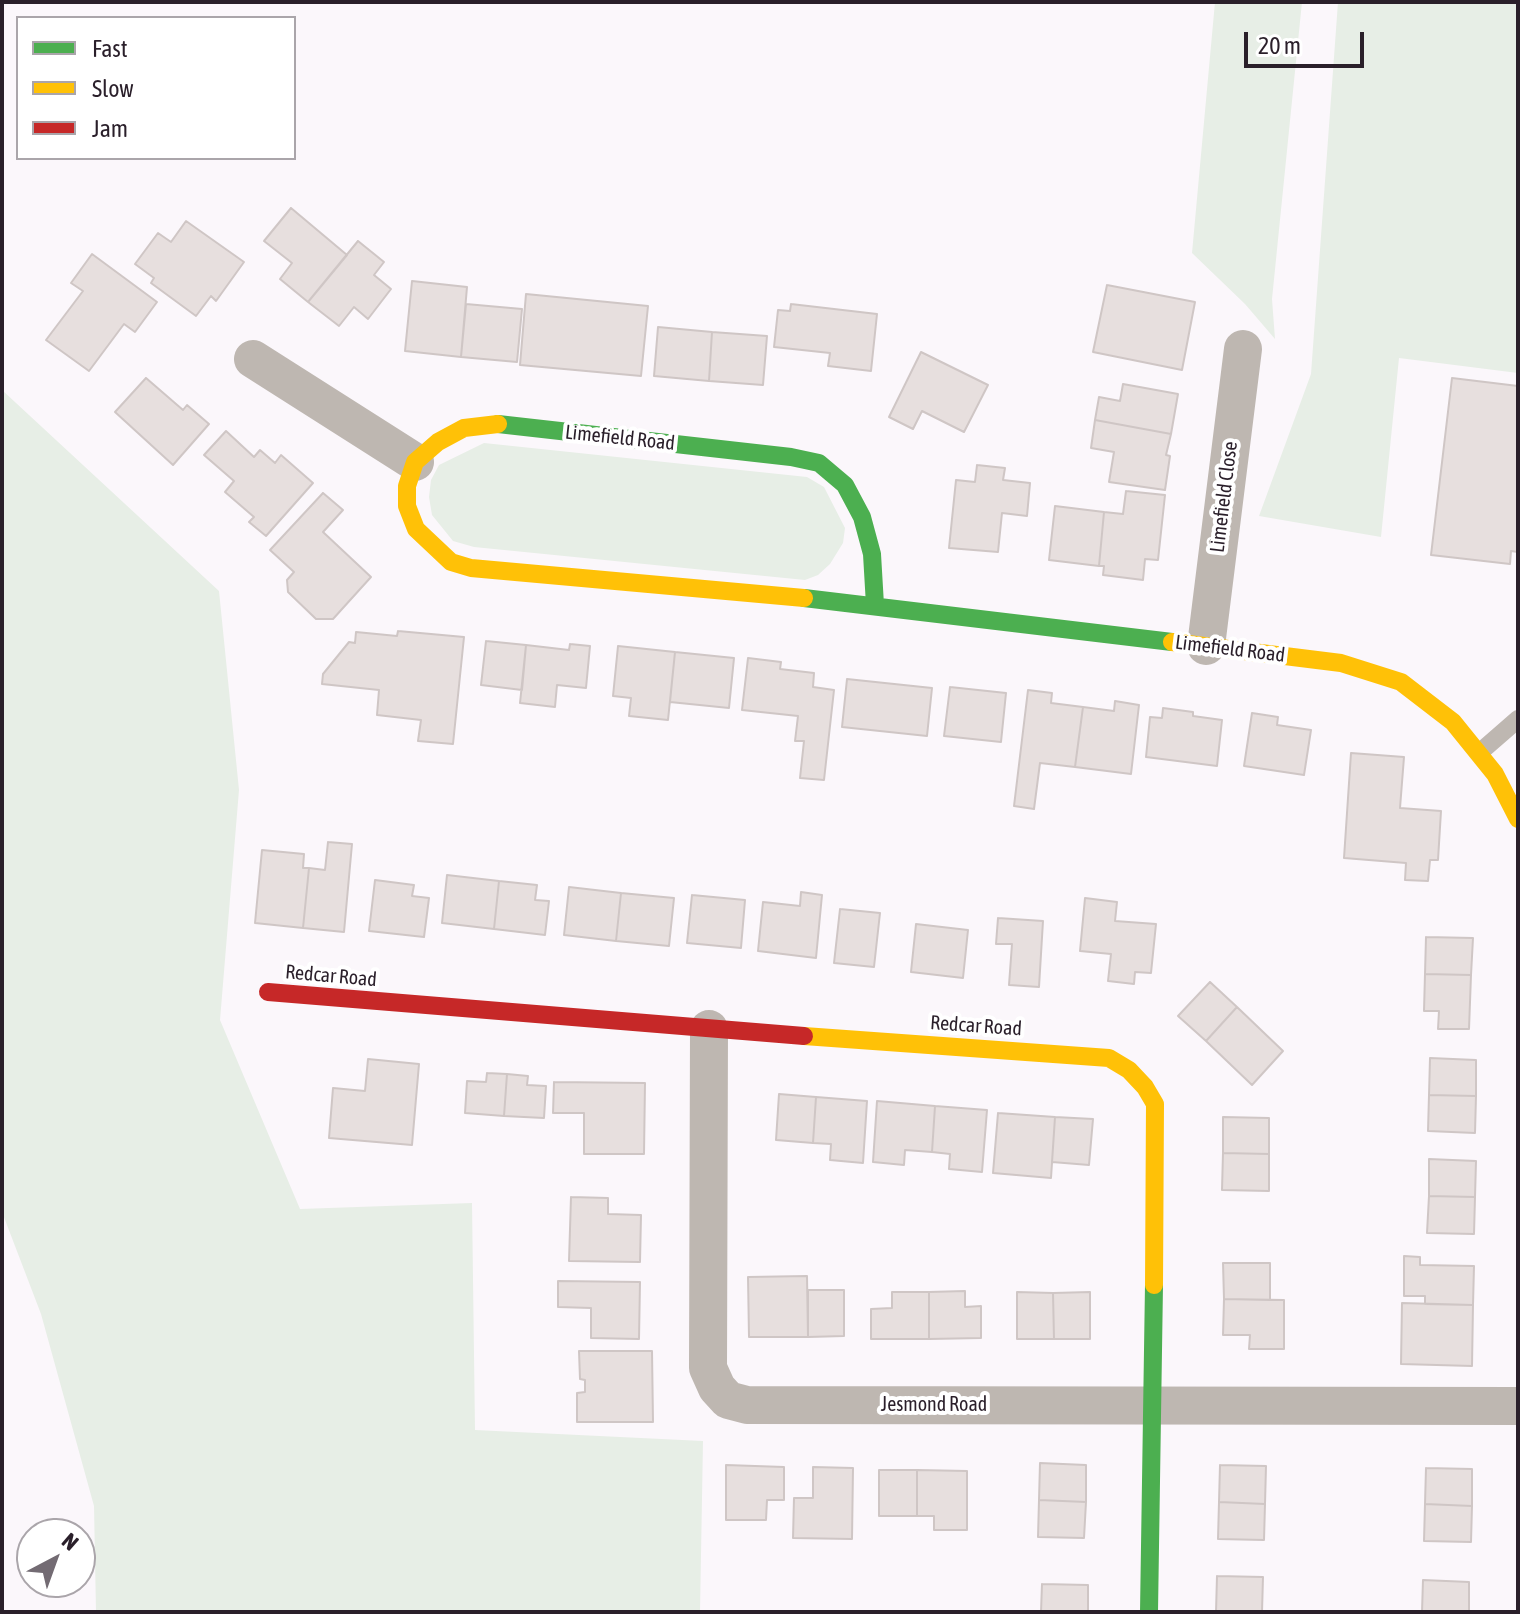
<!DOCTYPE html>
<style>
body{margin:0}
#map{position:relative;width:1520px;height:1614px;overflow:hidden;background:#fbf7fb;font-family:"Asap Condensed",sans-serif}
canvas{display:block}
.frame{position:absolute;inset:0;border:4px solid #2a1f2a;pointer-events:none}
.legend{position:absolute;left:16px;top:16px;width:280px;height:144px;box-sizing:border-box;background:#fff;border:2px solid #aaa5aa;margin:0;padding:10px 14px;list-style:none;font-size:24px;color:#2a1f2a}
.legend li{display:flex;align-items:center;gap:16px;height:40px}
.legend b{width:40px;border:2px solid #aaa5aa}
.north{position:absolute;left:16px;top:1518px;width:80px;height:80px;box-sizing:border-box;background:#fff;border:2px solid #aaa5aa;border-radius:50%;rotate:41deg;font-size:22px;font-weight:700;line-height:32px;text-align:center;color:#2a1f2a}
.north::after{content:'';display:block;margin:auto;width:28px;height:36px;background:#736b73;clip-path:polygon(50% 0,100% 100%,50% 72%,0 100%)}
.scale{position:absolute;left:1244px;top:32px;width:120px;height:36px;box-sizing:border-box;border:4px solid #2a1f2a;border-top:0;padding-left:10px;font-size:24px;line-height:28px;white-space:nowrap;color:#2a1f2a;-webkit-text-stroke:6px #fff;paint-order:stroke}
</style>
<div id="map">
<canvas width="1520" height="1614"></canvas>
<div class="frame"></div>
<ul class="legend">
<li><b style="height:10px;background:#4caf50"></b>Fast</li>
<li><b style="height:10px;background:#ffc107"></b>Slow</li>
<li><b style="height:10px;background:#c62828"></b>Jam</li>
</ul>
<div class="north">N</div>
<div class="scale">20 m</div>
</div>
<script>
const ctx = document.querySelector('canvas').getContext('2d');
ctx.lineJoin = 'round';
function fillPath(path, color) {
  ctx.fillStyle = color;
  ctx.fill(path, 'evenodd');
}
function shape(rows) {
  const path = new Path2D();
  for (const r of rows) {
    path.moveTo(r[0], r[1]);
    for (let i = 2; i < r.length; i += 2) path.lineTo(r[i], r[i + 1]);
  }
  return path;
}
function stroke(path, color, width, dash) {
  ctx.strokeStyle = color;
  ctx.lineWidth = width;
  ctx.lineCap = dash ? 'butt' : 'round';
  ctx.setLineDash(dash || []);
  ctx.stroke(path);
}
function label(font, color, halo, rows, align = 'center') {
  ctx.font = font + ' "Asap Condensed",sans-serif';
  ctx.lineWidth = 8;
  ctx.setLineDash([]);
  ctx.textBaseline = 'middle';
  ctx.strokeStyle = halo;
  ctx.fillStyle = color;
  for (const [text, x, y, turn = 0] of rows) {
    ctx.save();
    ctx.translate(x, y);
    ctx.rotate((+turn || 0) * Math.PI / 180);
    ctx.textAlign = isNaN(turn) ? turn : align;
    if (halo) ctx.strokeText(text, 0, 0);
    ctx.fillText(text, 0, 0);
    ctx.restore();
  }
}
fillPath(shape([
 [1215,2,1302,2,1272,299,1275,339,1245,304,1192,253],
 [1338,2,1518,2,1518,373,1399,358,1381,537,1259,516,1311,374],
 [2,390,219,591,239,790,220,1020,300,1209,472,1203,475,1430,703,1441,700,1612,96,1612,94,1506,41,1314,2,1212],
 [484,443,807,477,824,487,845,528,843,543,830,564,818,575,805,580,474,547,453,541,432,515,429,497,431,480,439,465]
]), '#e7eee6');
const building = shape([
 [291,208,347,255,308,302,280,279,292,263,264,241,291,208],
 [186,221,244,262,216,301,211,296,196,316,151,283,154,278,135,264,158,233,171,242,186,221],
 [358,241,384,262,374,275,391,289,368,319,354,307,339,326,308,302,358,241],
 [92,254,157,302,135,332,124,324,89,371,46,340,83,291,71,283,92,254],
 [412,281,467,287,461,357,405,351,412,281],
 [1107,285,1195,302,1182,370,1093,352,1107,285],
 [526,294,648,306,641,376,520,365,526,294],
 [466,304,522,309,517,362,461,357,466,304],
 [791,304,877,314,871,371,828,366,830,353,774,347,778,310,790,311,791,304],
 [658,327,712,332,709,381,654,376,658,327],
 [712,332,767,336,763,385,709,381,712,332],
 [921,352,988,385,964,432,922,411,913,429,889,417,921,352],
 [146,378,183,410,187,405,209,424,173,465,115,412,146,378],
 [1452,378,1518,386,1518,552,1511,551,1510,564,1431,555,1452,378],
 [1123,384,1178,394,1171,434,1095,420,1099,397,1120,401,1123,384],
 [1095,420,1171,434,1166,455,1170,456,1165,490,1109,482,1114,452,1091,448,1095,420],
 [226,431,254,457,260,450,275,463,281,455,313,483,266,536,249,522,254,517,225,492,234,481,204,455,226,431],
 [977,465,1005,468,1003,480,1030,483,1027,516,1002,513,998,552,949,548,956,480,975,482,977,465],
 [1126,491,1165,495,1158,560,1145,559,1143,580,1103,575,1104,566,1099,566,1104,512,1123,514,1126,491],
 [323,493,343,510,323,532,371,577,333,619,316,619,288,592,287,580,294,572,270,550,323,493],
 [1055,506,1104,512,1099,566,1049,560,1055,506],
 [398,631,464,637,453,744,418,741,421,720,377,715,379,690,322,684,323,674,349,642,355,643,356,632,397,636,398,631],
 [486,641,526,645,522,690,481,685,486,641],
 [570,644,590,646,586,688,557,685,555,707,520,703,526,645,569,650,570,644],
 [618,646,675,652,668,720,629,716,631,698,613,696,618,646],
 [675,652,734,658,729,708,670,702,675,652],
 [748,658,781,662,780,669,814,673,813,687,834,690,824,780,800,778,804,741,795,741,798,716,742,710,748,658],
 [847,679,932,688,927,736,842,727,847,679],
 [950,687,1006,693,1001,742,944,736,950,687],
 [1028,690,1052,693,1051,703,1083,707,1075,767,1040,763,1034,809,1014,806,1028,690],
 [1115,701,1139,705,1131,774,1075,767,1083,707,1114,711,1115,701],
 [1163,708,1193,712,1193,716,1222,720,1217,766,1146,757,1150,717,1162,718,1163,708],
 [1252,713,1278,717,1277,725,1311,730,1304,775,1244,766,1252,713],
 [1351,753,1404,757,1400,808,1441,811,1438,860,1430,860,1428,881,1405,880,1406,863,1344,858,1351,753],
 [328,842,352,844,344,932,303,928,309,868,325,870,328,842],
 [262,850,304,854,303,868,309,868,303,928,255,923,262,850],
 [447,875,499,881,494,929,442,923,447,875],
 [375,880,414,885,412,896,429,898,424,937,369,931,375,880],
 [499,881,537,885,535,900,549,901,545,935,494,929,499,881],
 [569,887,621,893,616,941,564,935,569,887],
 [801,892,822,895,816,958,758,951,763,902,800,906,801,892],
 [621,893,674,898,669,946,616,941,621,893],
 [692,895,745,900,741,948,687,943,692,895],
 [1085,898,1117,902,1115,921,1156,924,1151,973,1135,972,1134,984,1108,981,1111,954,1080,951,1085,898],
 [840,909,880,913,874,967,834,963,840,909],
 [998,918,1043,921,1039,987,1009,985,1012,944,996,944,998,918],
 [916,924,968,930,963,978,911,972,916,924],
 [1426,937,1473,938,1471,975,1425,974,1426,937],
 [1425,974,1471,975,1469,1029,1438,1029,1439,1011,1424,1011,1425,974],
 [1210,982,1237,1007,1206,1041,1178,1016,1210,982],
 [1237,1007,1283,1051,1252,1085,1206,1041,1237,1007],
 [1430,1058,1476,1060,1476,1096,1429,1095,1430,1058],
 [368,1059,419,1064,412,1145,329,1138,333,1088,365,1091,368,1059],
 [487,1073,507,1074,504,1116,465,1113,467,1081,486,1082,487,1073],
 [507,1074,528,1076,527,1085,546,1086,544,1118,504,1116,507,1074],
 [554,1082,645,1083,644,1154,584,1154,584,1113,553,1113,554,1082],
 [779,1094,816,1097,813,1143,776,1140,779,1094],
 [1429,1095,1476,1096,1475,1133,1428,1131,1429,1095],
 [816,1097,867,1101,863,1163,830,1160,831,1144,813,1143,816,1097],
 [877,1101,935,1106,932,1152,905,1150,904,1165,873,1162,877,1101],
 [935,1106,987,1110,982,1172,949,1169,950,1154,932,1152,935,1106],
 [998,1113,1055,1117,1051,1178,993,1173,998,1113],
 [1055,1117,1093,1119,1089,1165,1052,1162,1055,1117],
 [1223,1117,1269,1118,1269,1154,1223,1153,1223,1117],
 [1223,1153,1269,1154,1269,1191,1222,1190,1223,1153],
 [1429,1159,1476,1161,1475,1197,1429,1196,1429,1159],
 [1429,1196,1475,1197,1474,1234,1427,1233,1429,1196],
 [571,1197,608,1198,608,1214,641,1215,640,1262,569,1261,571,1197],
 [1404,1256,1420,1257,1420,1265,1474,1266,1473,1305,1425,1304,1425,1296,1404,1296,1404,1256],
 [1223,1263,1270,1263,1270,1300,1224,1299,1223,1263],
 [807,1276,808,1337,749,1337,748,1277,807,1276],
 [558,1281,640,1282,639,1339,591,1338,591,1308,558,1307,558,1281],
 [808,1290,844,1290,844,1336,808,1337,808,1290],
 [965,1291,965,1307,981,1306,981,1338,929,1339,929,1292,965,1291],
 [892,1292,929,1292,929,1339,871,1339,871,1309,892,1308,892,1292],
 [1017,1292,1053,1293,1054,1339,1017,1339,1017,1292],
 [1090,1292,1090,1339,1054,1339,1053,1293,1090,1292],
 [1224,1299,1284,1300,1284,1349,1249,1349,1250,1335,1223,1335,1224,1299],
 [1402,1303,1473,1305,1472,1366,1401,1364,1402,1303],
 [579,1351,652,1351,653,1422,577,1422,577,1393,585,1392,585,1380,580,1379,579,1351],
 [1040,1463,1086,1465,1086,1502,1039,1500,1040,1463],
 [726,1465,784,1467,784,1500,767,1500,766,1520,726,1520,726,1465],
 [1220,1465,1266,1466,1265,1504,1219,1502,1220,1465],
 [813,1467,853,1468,852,1539,793,1538,794,1498,813,1498,813,1467],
 [1426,1468,1472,1469,1472,1506,1425,1504,1426,1468],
 [879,1470,917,1470,917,1516,879,1516,879,1470],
 [917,1470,967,1471,967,1530,934,1530,934,1516,917,1516,917,1470],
 [1039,1500,1086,1502,1084,1538,1038,1537,1039,1500],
 [1219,1502,1265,1504,1264,1540,1218,1539,1219,1502],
 [1425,1504,1472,1506,1471,1542,1424,1541,1425,1504],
 [1217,1576,1263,1577,1262,1612,1216,1612,1217,1576],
 [1423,1580,1469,1582,1469,1612,1422,1612,1423,1580],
 [1042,1584,1088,1585,1088,1612,1041,1612,1042,1584]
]);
fillPath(building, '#e7dfde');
stroke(building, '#cfc6c5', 2);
stroke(shape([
 [1479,753,1518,719]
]), '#beb7b1', 18);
stroke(shape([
 [253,359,415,462],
 [1206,646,1243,349],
 [709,1029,708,1368,717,1388,728,1400,747,1405,1518,1406]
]), '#beb7b1', 38);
stroke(shape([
 [498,424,791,457,819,463,845,485,862,517,872,554,875,605],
 [804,598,1172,642],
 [1149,1612,1154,1285]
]), '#4caf50', 18);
stroke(shape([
 [498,424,464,428,438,442,415,462,407,486,407,506,416,529,451,562,471,568,804,598],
 [1172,642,1341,663,1401,682,1453,722,1495,774,1518,819],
 [804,1036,1109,1058,1129,1070,1145,1087,1155,1104,1154,1285]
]), '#ffc107', 18);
stroke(shape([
 [268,992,804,1036]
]), '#c62828', 18);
label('20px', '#2a1f2a', '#fff', [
 ["Limefield Road",620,438,6],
 ["Limefield Close",1224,497,-83],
 ["Limefield Road",1230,649,7],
 ["Redcar Road",331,976,5],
 ["Redcar Road",976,1026,4],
 ["Jesmond Road",934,1405]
]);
</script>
